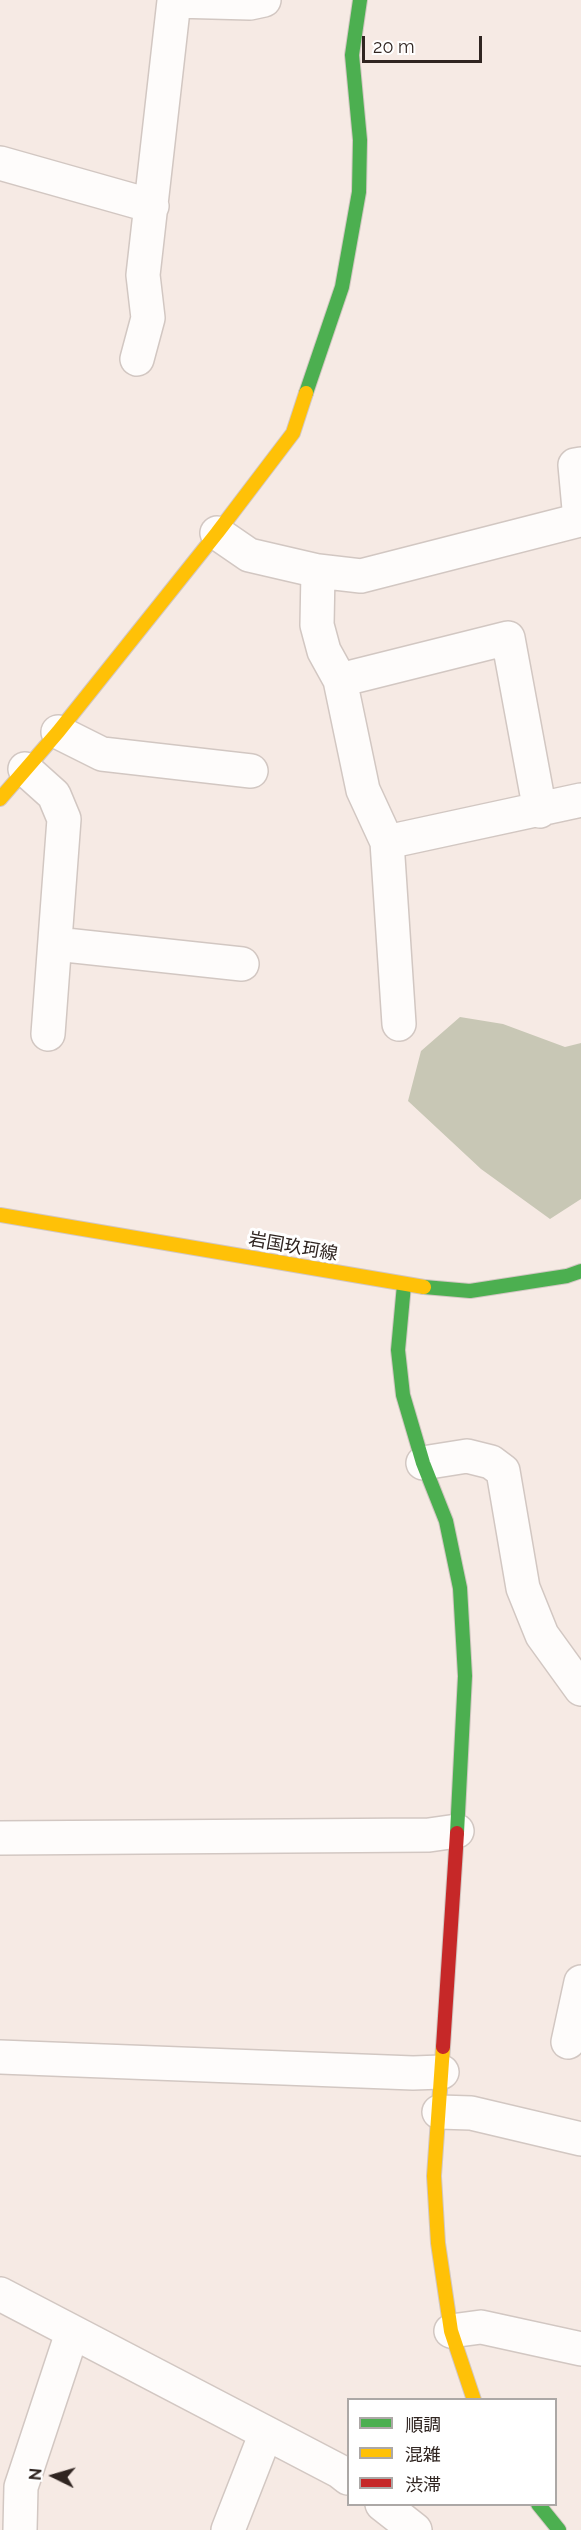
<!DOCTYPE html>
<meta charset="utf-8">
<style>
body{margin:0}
#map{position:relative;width:581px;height:2530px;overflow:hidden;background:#f6eae4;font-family:Raleway,"Noto Sans JP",sans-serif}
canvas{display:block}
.legend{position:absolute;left:347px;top:2398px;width:210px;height:108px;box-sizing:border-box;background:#fff;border:2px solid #aca8a6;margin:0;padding:8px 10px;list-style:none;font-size:18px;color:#302521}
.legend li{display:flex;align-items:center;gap:12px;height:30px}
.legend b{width:30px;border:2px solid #aca8a6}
.north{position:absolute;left:24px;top:2446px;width:60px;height:60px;-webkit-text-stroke:4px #fff;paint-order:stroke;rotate:275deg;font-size:16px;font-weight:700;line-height:24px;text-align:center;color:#302521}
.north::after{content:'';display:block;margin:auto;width:21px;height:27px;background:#302521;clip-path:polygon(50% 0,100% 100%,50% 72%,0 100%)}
.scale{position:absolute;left:362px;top:36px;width:120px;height:27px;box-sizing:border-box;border:3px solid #302521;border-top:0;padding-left:8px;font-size:18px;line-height:21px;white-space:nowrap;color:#302521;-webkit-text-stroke:4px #fff;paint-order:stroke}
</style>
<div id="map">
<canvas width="581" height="2530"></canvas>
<ul class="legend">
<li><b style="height:8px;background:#4caf50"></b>順調</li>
<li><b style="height:8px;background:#ffc107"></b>混雑</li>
<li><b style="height:8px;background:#c62828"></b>渋滞</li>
</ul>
<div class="north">N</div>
<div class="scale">20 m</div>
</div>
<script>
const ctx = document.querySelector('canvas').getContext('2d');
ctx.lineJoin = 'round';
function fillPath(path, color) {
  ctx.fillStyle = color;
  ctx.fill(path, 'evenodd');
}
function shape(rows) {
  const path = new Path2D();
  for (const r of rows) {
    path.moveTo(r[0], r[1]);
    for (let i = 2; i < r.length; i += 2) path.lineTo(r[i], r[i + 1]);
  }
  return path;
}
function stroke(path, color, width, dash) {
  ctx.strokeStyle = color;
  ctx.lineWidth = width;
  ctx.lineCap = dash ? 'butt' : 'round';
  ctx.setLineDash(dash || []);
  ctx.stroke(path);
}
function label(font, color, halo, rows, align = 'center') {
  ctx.font = font + ' Raleway,"Noto Sans JP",sans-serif';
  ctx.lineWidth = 6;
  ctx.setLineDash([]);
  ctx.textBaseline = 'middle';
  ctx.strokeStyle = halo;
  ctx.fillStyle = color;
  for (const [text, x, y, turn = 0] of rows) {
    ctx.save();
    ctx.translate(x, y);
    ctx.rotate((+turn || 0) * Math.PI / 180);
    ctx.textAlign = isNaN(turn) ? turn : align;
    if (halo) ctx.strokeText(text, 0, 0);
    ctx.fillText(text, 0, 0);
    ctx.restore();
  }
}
fillPath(shape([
 [460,1017,503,1024,565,1047,581,1043,581,1199,550,1219,481,1169,408,1101,421,1051]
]), '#c8c7b5');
const street = shape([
 [0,163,152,206],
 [137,359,148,318,143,275,174,1,250,3,264,0],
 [217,533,249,555,318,571,317,625,324,651,340,680,363,790,387,842,581,800],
 [318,571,361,576,580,520,575,465,581,464],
 [340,680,508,638,540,811],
 [58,732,102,754,251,771],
 [25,769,54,795,64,819,48,1034],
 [387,842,399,1024],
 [56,944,242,964],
 [423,1463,467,1456,491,1462,503,1471,523,1588,542,1635,581,1689],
 [0,1838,429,1835,457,1831],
 [568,2042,581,1982],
 [0,2057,413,2073,442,2072],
 [439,2112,471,2113,581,2139],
 [0,2294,339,2471,348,2478],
 [451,2331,481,2327,581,2349],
 [382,2504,415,2530],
 [20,2530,21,2487,72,2333],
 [228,2530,266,2433]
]);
const fast = shape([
 [306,393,342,287,359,192,360,140,352,55,360,0],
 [404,1285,398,1350,403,1395,423,1463,446,1521,460,1588,465,1676,457,1833],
 [424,1287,470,1291,567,1276,581,1271],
 [538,2504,559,2530]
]);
const slow = shape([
 [0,799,58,732,217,533,293,433,306,393],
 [0,1215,424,1287],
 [443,2047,434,2176,438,2243,451,2331,474,2400]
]);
const jam = shape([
 [443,2047,457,1833]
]);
stroke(street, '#d2c7c2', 36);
stroke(fast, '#d2c7c2', 16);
stroke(slow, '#d2c7c2', 16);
stroke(jam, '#d2c7c2', 16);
stroke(street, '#fefcfb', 33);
stroke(fast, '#4caf50', 14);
stroke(slow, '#ffc107', 14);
stroke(jam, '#c62828', 14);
label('18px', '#302521', '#fff', [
 ["岩国玖珂線",293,1247,10]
]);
</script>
